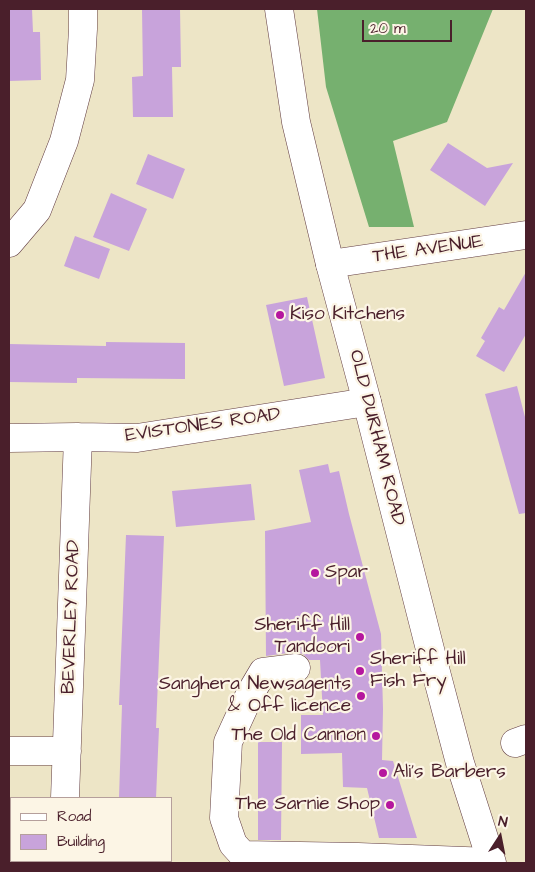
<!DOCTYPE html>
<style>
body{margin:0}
#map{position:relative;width:535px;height:872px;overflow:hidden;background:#ede5c6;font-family:"Architects Daughter",sans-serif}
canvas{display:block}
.frame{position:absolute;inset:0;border:10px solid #4a1f2b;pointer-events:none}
.legend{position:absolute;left:10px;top:797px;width:162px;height:65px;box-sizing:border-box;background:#fcf5e5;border:1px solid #b59f9b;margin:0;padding:6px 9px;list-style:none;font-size:15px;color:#4a1f2b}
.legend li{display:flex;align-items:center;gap:10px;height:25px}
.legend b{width:25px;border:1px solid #b59f9b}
.north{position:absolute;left:475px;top:812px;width:50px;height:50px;-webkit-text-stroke:4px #fcf5e5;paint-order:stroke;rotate:11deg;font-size:14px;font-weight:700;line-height:20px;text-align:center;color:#4a1f2b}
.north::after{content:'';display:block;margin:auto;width:18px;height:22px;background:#4a1f2b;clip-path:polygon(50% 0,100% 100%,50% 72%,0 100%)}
.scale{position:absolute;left:362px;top:20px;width:90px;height:22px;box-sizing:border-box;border:2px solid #4a1f2b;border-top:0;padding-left:6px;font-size:15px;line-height:18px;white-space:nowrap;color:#4a1f2b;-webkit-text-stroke:4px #fcf5e5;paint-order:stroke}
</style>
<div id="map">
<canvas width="535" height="872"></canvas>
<div class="frame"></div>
<ul class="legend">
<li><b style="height:6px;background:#fff"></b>Road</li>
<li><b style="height:14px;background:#c8a3db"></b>Building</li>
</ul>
<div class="north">N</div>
<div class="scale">20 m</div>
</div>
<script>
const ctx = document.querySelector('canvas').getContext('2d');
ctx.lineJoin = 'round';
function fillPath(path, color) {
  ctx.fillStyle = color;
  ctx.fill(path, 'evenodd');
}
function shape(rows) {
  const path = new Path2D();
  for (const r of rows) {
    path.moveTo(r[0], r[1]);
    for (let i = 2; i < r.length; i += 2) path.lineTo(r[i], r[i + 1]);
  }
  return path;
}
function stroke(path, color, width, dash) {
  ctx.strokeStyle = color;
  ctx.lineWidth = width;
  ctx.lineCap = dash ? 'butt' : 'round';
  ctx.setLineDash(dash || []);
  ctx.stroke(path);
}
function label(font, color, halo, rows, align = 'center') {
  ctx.font = font + ' "Architects Daughter",sans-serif';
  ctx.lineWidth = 4.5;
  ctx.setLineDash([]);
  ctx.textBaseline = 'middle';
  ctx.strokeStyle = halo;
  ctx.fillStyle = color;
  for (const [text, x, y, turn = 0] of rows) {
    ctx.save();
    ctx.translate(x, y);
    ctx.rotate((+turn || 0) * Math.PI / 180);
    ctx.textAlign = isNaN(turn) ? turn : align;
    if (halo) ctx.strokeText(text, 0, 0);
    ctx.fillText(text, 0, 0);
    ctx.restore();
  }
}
fillPath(shape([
 [317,9,493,9,447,122,393,141,414,227,369,227,326,87]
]), '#76b06f');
fillPath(shape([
 [9,9,32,9,33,32,40,32,41,80,9,81],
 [142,9,180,9,181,67,172,67,173,117,133,117,132,77,143,76],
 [448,143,487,168,513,163,485,206,430,170],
 [148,154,185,169,173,199,136,184],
 [111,193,147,209,129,251,93,237],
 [75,236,110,249,99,279,64,266],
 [526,272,526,334,504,372,476,356,485,341,481,338,499,307,504,310],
 [307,297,325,378,284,386,266,305],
 [106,342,185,343,185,379,77,378,77,383,9,382,9,344,106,346],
 [517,386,526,421,526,513,519,514,485,394],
 [328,464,330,473,339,471,349,514,381,634,383,709,382,760,393,761,417,838,379,838,367,788,343,787,342,753,301,754,301,715,323,715,320,660,309,660,303,654,295,652,266,656,265,531,311,522,299,470],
 [251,484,255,520,176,527,172,491],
 [126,535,164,536,156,728,159,728,156,798,119,798,122,705,119,705],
 [258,742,282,742,281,840,258,840]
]), '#c8a3db');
const minor = shape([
 [9,243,37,210,64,141,80,80,83,29,83,9],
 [330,264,526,235],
 [9,438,78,437,137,438,367,402],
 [296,668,263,672,250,694,228,742,224,818,233,844,243,855,358,857],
 [515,743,526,739],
 [9,751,67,751],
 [65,798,78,437],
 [63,863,63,861],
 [355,863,358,857,491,862]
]);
const secondary = shape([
 [279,9,296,122,330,264,367,402,432,657,460,763,492,863]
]);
stroke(minor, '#623d42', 29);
stroke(secondary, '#623d42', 29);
stroke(minor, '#fff', 28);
stroke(secondary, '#fff', 28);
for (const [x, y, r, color] of [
 [280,315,5,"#b5179e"],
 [315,573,5,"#b5179e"],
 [360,637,5,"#b5179e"],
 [360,671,5,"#b5179e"],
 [361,696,5,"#b5179e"],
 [376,736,5,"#b5179e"],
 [383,773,5,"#b5179e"],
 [390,805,5,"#b5179e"]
]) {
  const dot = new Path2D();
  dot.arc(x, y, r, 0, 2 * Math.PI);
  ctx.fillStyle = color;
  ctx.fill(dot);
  stroke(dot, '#fcf5e5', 2);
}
label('19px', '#4a1f2b', '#fcf5e5', [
 ["THE AVENUE",428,250,-8],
 ["EVISTONES ROAD",203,426,-8],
 ["OLD DURHAM ROAD",376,438,76],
 ["BEVERLEY ROAD",72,617,-88]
]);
label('19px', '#4a1f2b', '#fcf5e5', [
 ["Kiso Kitchens",290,315],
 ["Spar",325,573],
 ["Sheriff Hill",350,626,"right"],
 ["Tandoori",350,648,"right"],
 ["Sheriff Hill",370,660],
 ["Fish Fry",370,682],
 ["Sanghera Newsagents",351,685,"right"],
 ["& Off licence",351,707,"right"],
 ["The Old Cannon",366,736,"right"],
 ["Ali's Barbers",393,773],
 ["The Sarnie Shop",380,805,"right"]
], 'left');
</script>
